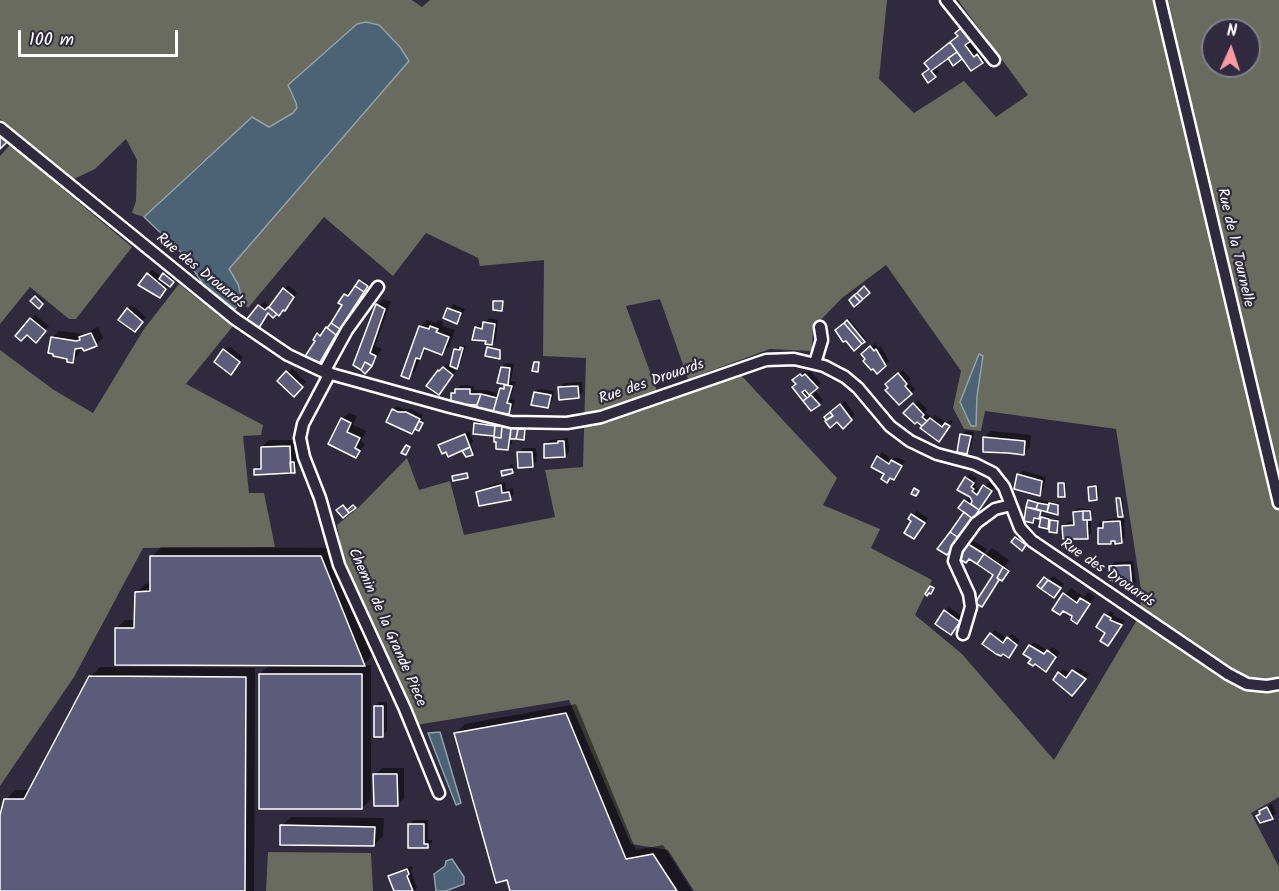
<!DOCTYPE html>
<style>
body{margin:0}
#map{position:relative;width:1279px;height:891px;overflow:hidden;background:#2f2a3d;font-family:Kalam,sans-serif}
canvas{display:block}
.north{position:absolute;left:1201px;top:18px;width:60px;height:60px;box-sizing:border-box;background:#2f2a3d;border:2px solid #827f8b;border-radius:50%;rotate:3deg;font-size:16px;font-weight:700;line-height:24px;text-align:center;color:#fff}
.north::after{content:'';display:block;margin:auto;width:21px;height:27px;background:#ff9aa2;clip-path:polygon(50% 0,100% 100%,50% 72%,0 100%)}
.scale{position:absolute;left:18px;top:30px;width:160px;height:27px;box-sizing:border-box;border:3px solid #fff;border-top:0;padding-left:8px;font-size:18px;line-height:21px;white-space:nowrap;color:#fff;-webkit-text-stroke:4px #2f2a3d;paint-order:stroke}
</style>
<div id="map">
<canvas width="1279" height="891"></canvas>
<div class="north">N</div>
<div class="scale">100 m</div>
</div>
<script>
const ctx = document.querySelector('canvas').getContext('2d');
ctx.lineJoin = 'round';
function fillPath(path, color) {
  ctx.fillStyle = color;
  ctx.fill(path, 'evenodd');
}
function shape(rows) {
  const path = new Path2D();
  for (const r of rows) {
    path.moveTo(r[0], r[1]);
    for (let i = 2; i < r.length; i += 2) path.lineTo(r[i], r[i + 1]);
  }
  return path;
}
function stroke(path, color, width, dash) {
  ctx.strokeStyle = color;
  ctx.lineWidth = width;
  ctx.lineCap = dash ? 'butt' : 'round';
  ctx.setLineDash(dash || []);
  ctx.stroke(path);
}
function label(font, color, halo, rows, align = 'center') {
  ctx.font = font + ' Kalam,sans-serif';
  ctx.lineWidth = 4.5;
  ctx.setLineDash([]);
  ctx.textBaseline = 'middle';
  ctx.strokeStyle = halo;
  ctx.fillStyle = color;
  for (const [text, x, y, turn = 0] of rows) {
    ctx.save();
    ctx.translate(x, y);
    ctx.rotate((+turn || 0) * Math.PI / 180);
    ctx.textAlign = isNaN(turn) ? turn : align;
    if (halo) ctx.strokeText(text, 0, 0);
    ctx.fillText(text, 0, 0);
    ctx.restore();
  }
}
fillPath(shape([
 [0,0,412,0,422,7,430,0,887,0,879,79,914,113,964,81,996,117,1028,95,958,0,1279,0,1279,797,1251,813,1279,867,1279,891,694,891,668,850,631,844,569,700,404,727,325,542,340,541,337,525,359,507,407,458,419,490,450,481,464,535,555,517,545,470,583,467,586,358,543,356,544,260,480,266,478,258,426,233,393,276,324,217,248,308,241,302,238,284,229,269,409,61,400,47,379,25,366,22,357,24,288,85,296,103,297,108,293,113,202,162,144,217,132,213,136,201,137,160,126,139,95,169,74,179,0,119],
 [1213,30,1249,30,1249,66,1213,66],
 [886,265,961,371,953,408,964,429,981,431,985,411,1116,429,1142,596,1138,618,1054,760,962,654,915,615,932,580,871,548,880,529,823,505,837,478,739,373,661,402,626,306,660,299,688,379,770,349,812,351,813,328,842,298],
 [10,145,132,247,76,319,69,319,30,287,0,324,0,156],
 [179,284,233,326,186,384,263,425,261,435,243,436,249,493,264,493,275,547,143,548,74,677,0,786,0,350,54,390,93,413,144,329],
 [268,852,371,853,373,891,266,891]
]), '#686b5d');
const water = shape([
 [366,22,379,25,383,29,400,47,409,61,229,269,238,284,241,295,241,302,235,309,203,284,183,254,144,217,252,117,269,127,293,113,297,108,296,103,288,85,357,24,366,22],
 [979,354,983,356,977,396,976,426,971,426,960,402,979,354],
 [440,732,461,803,456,805,428,733,440,732],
 [452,859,464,877,464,884,446,891,436,891,434,874,445,866,446,861,452,859]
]);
fillPath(water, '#4c6376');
stroke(water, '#94a1ad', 1.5);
fillPath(shape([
 [964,26,989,55,982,62,962,57,954,63,948,56,935,67,939,72,928,81,930,59,956,38,959,35,957,33],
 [152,270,162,277,165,273,174,279,164,292,148,274],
 [362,280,370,285,340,327,342,327,326,355,319,362,318,334,332,323,344,305,340,302,346,294,352,288,355,289],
 [288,285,297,293,289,305,273,316,269,312,259,326,260,306,264,302,270,307],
 [38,296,44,301,39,307,32,301],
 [384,299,391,302,375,346,382,349,373,362,360,368,377,305],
 [453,304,465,309,461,318,457,322,445,317],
 [132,305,146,317,139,326,128,309],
 [35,315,49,326,40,336,27,333,31,319],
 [489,318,498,320,496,339,492,347,501,349,499,358,487,355,490,343,476,328,480,324,484,325],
 [849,319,866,339,854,349,837,331],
 [427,320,436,323,438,320,443,322,442,326,455,330,449,347,442,353,427,348,421,356,415,371,408,377,420,327],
 [98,327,103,338,96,345,81,346,79,354,72,361,52,338,59,331,85,334],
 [875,343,879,348,881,346,889,361,885,365,873,367,863,354],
 [460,345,466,346,461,363,457,367,456,350],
 [229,346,243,357,235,368,225,350],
 [506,363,514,364,511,381,516,382,510,399,515,400,513,408,508,413,478,406,479,404,452,394,461,385,474,386,474,390,486,390,500,394,507,384,502,367],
 [448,364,456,370,443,388,439,371],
 [292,368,306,382,294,395,279,381],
 [903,370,911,379,908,381,915,389,911,393,890,388,891,379],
 [805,371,807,373,810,371,821,383,810,392,812,395,816,392,823,400,812,409,794,387,798,383,799,376],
 [582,382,583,392,578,397,559,388,564,383],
 [539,389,554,391,552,402,548,406,535,393],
 [918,400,927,409,925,412,932,418,935,415,947,423,951,420,953,422,943,436,924,426,905,413],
 [845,401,855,415,843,426,837,420,828,420,826,417],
 [397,406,403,409,411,409,423,415,421,419,424,421,420,428,416,428,412,432,393,410],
 [349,413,357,416,353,425,366,431,361,441,365,444,356,456,342,419],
 [480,420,499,422,498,425,526,428,525,437,523,438,513,437,512,444,507,448,496,435,475,433,476,424],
 [469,431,473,441,471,444,474,452,472,454,464,452,471,445,449,455,440,446,444,442],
 [966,431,974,432,971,448,967,452,962,435],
 [991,431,1031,435,1030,447,1023,454,984,437],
 [568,438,569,452,565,456,545,444,550,440],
 [269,440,296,440,297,465,294,472,255,470,262,463,262,447],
 [523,448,536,448,537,461,533,465,519,453],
 [882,452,893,460,896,457,905,461,898,474,887,481,886,474,873,466],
 [513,464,514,470,513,472,503,472,509,469,510,465],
 [1023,471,1046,477,1043,490,1039,494,1019,475],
 [970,474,977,478,974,482,977,484,975,487,981,491,989,482,995,486,947,553,966,511,960,507,970,496,966,478],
 [505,482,506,490,513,488,514,494,510,498,478,493,491,485],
 [1061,482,1066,482,1066,493,1065,495,1059,484],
 [1092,485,1098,485,1099,497,1097,499,1090,487],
 [1119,497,1122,497,1124,514,1119,518,1117,499],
 [1031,499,1059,503,1059,512,1058,513,1044,510,1043,513,1033,522,1028,508],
 [1078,508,1091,510,1091,533,1087,537,1064,527,1068,522,1075,522,1074,512],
 [917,511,928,518,914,537,913,515],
 [1044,516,1050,517,1049,522,1053,519,1059,519,1056,531,1041,526],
 [1124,518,1125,537,1121,542,1113,540,1111,542,1099,529,1101,527,1099,527,1099,523,1109,519],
 [1018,536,1027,543,1023,548,1013,542],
 [973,541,987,549,984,554,985,555,992,548,1009,560,1005,566,1009,569,982,605,995,575,969,545],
 [161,547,330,548,373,655,363,665,371,665,371,799,362,808,260,674,270,664,116,629,125,620,136,620,136,593,145,584,152,583,152,557],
 [1133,561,1136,582,1131,586,1110,567,1115,562],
 [1047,576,1046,583,1053,576,1064,584,1054,596,1039,586],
 [1071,588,1084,597,1088,592,1095,597,1076,622,1074,616,1064,609,1065,594],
 [949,607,963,617,955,628,945,611],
 [1110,611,1114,613,1113,615,1125,621,1108,644,1107,633,1098,627],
 [995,630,1007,639,1012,634,1020,640,1013,651,1008,648,1010,646,992,633],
 [1034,642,1049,651,1052,647,1060,652,1046,670,1033,659,1030,646],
 [100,667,255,668,254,891,0,891,0,821,6,800,15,790,30,790,90,677],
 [1077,667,1089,674,1074,694,1064,689,1059,673,1063,669,1071,674],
 [379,702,387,702,387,731,382,735,375,706],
 [576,704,636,850,663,845,692,891,512,891,456,733,465,724],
 [382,768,404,768,404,798,398,805,375,775],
 [1272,804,1276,813,1272,817,1261,813,1265,807],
 [291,817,384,818,383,836,374,845,282,826],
 [414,820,428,820,428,840,432,840,432,843,428,847,409,847,409,825],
 [412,866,413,869,411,871,417,888,414,891,396,891,390,876,394,872]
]), '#0007');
const building = shape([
 [961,28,971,41,965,45,974,57,977,54,983,63,971,71,950,42,958,36,955,33,961,28],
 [950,42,957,52,931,71,936,77,928,83,922,74,929,69,924,63,950,42],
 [957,52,962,59,953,66,948,58,957,52],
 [0,134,9,140,0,149,0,134],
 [147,273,166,289,160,298,138,285,147,273],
 [163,273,174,282,170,287,159,279,163,273],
 [359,280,368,286,364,292,355,286,359,280],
 [355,286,364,292,340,329,331,323,342,305,338,303,344,294,348,296,355,286],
 [864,286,870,293,863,299,857,293,864,286],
 [283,288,294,297,285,311,283,310,279,316,269,307,283,288],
 [857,293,863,299,860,302,854,295,857,293],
 [854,295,860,302,854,307,849,300,854,295],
 [35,296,43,304,39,309,30,301,35,296],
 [493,301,503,301,502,311,493,310,493,301],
 [376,304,385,309,370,353,376,356,372,366,365,362,361,370,353,365,376,304],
 [258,305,265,310,268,307,277,314,273,318,268,313,259,328,247,319,258,305],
 [127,308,143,322,135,332,118,320,127,308],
 [447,308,461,313,457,324,443,318,447,308],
 [30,318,46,331,36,343,27,335,21,341,15,336,30,318],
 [847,320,865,342,862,344,844,323,847,320],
 [483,322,495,324,492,345,485,344,486,341,472,340,475,327,482,329,483,322],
 [331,323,340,329,336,335,327,328,331,323],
 [844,323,862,344,854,351,846,341,843,342,835,330,844,323],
 [419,326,429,329,430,326,438,329,436,332,449,337,442,355,424,348,420,359,416,358,409,379,401,376,419,326],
 [326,327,336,335,319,364,304,358,315,341,313,340,317,333,320,336,326,327],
 [91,333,97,346,84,351,82,348,75,349,73,363,67,362,67,359,53,356,53,354,48,353,51,337,76,341,80,340,79,337,91,333],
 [870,346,874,351,876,349,886,366,877,374,873,369,871,370,863,361,865,359,861,354,870,346],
 [460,347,463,348,458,366,457,369,450,366,454,349,460,350,460,347],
 [487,347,500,350,500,359,485,356,487,347],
 [223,349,240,362,231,375,214,362,223,349],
 [365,362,372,366,365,374,361,370,365,362],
 [534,362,539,362,538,372,532,371,534,362],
 [443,367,453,375,439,395,426,386,438,370,439,371,443,367],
 [501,367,510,368,508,385,497,383,501,367],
 [286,371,303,387,294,397,277,381,286,371],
 [898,373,907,384,905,386,912,394,899,405,885,390,888,388,885,384,898,373],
 [800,374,802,376,805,374,818,388,809,395,805,390,802,392,807,398,803,401,792,387,796,384,792,380,800,374],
 [504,385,512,386,507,403,511,404,509,414,493,412,500,388,504,389,504,385],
 [578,386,579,398,559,400,558,387,578,386],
 [455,389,470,389,470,394,481,394,477,405,455,404,454,402,451,402,451,393,455,393,455,389],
 [534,392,551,395,548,408,531,405,534,392],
 [481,394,497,398,493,412,476,407,481,394],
 [811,395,820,405,811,411,803,401,811,395],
 [913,403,924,415,922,417,927,421,922,426,917,422,915,424,903,413,913,403],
 [840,404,852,420,843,429,837,422,830,428,825,421,833,416,830,412,840,404],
 [392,409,398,412,406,412,420,419,412,434,386,422,392,409],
 [830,412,833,416,826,420,824,417,830,412],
 [341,418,351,423,347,432,360,438,355,448,360,451,356,458,328,444,341,418],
 [930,418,942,427,945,423,950,426,939,442,920,428,930,418],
 [419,421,423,423,419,431,415,429,419,421],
 [474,423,495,426,494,436,473,434,474,423],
 [495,426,502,426,501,438,494,437,495,426],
 [502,426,511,428,508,450,496,449,496,442,494,442,494,437,501,438,502,426],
 [511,428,518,429,516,439,510,439,511,428],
 [518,429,525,429,524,440,516,439,518,429],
 [465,434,470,447,448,457,446,452,442,454,438,445,465,434],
 [960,434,971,436,967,454,957,452,960,434],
 [983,437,1025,441,1024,455,1008,453,983,452,983,437],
 [558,441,564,441,565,457,544,458,544,444,558,443,558,441],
 [406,445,410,447,406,455,401,453,406,445],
 [290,446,291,473,254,475,254,469,261,469,261,447,290,446],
 [470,447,473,455,466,457,462,451,470,447],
 [517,452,532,452,533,467,518,468,517,452],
 [877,456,889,464,891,460,902,466,894,480,890,478,887,483,881,479,884,474,871,467,877,456],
 [290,462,294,462,295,473,291,473,290,462],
 [512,469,513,473,502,476,501,471,512,469],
 [467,473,468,478,453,481,452,476,467,473],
 [1017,474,1042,481,1040,496,1014,489,1017,474],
 [965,477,974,483,971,487,974,489,972,491,977,495,983,485,992,491,979,510,971,504,972,501,970,497,957,490,965,477],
 [1058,483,1064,483,1065,497,1058,497,1058,483],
 [501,485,502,493,509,492,511,500,479,506,476,492,501,485],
 [1096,486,1097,500,1089,501,1088,487,1096,486],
 [914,488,919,491,916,496,911,494,914,488],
 [1116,498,1120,498,1123,517,1118,517,1116,498],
 [964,500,979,510,973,519,958,508,964,500],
 [1028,500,1038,503,1036,509,1026,507,1028,500],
 [1038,503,1049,505,1047,512,1036,509,1038,503],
 [1049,503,1058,505,1058,515,1047,512,1049,503],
 [343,505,349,513,343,518,336,510,343,505],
 [353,505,356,508,349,513,347,510,353,505],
 [1026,507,1041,511,1039,519,1034,518,1033,523,1024,521,1026,507],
 [1083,511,1083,520,1087,520,1088,539,1063,539,1062,526,1074,525,1073,512,1083,511],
 [1083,511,1090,511,1091,520,1083,520,1083,511],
 [964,512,973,519,959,538,950,532,964,512],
 [911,514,925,523,914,539,904,533,911,521,908,519,911,514],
 [1041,517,1049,519,1048,529,1039,527,1041,517],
 [1050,520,1058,521,1057,533,1049,532,1050,520],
 [1120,521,1122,543,1115,544,1115,541,1111,541,1111,544,1098,544,1098,528,1103,528,1103,522,1120,521],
 [950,532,959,538,947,555,937,549,950,532],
 [1015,537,1026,545,1022,551,1011,542,1015,537],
 [968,544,984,554,977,564,969,559,966,563,958,558,968,544],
 [984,554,1003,567,997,578,999,580,982,607,975,603,993,575,977,564,984,554],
 [150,556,321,556,365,666,115,665,115,628,134,628,135,592,150,591,150,556],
 [1130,565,1132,587,1125,588,1124,580,1113,581,1113,579,1110,580,1109,566,1130,565],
 [1003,567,1009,571,1002,581,997,578,1003,567],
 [1044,577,1048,580,1041,589,1037,586,1044,577],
 [1048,580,1061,588,1054,598,1041,589,1048,580],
 [930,586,934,588,931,594,929,593,927,596,925,594,930,586],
 [1063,593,1077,603,1080,598,1090,604,1077,624,1071,620,1072,616,1063,611,1060,615,1052,610,1063,593],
 [944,610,960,622,951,635,935,624,944,610],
 [1104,614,1111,618,1110,620,1122,625,1108,646,1100,641,1105,633,1096,627,1104,614],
 [990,633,1003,643,1007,637,1017,645,1009,658,1003,654,1001,656,996,654,982,644,990,633],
 [1029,645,1044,654,1047,650,1056,657,1046,672,1035,664,1033,666,1028,663,1031,659,1023,654,1029,645],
 [1072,670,1086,679,1072,696,1053,680,1058,672,1066,678,1072,670],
 [259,674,362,674,362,809,259,809,259,674],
 [89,676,246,677,245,891,0,891,0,815,4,799,24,799,89,676],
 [374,706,383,706,383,737,374,737,374,706],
 [566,713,626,859,653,854,677,891,510,891,507,880,496,883,454,733,566,713],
 [373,774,397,774,398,806,374,806,373,774],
 [1267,807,1273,819,1260,823,1256,816,1260,814,1259,811,1267,807],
 [408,824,424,824,424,844,428,844,428,848,408,848,408,824],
 [280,825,375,827,374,846,280,845,280,825],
 [407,869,409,874,407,876,413,891,394,891,388,876,407,869]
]);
fillPath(building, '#5c5b79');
stroke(building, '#fff', 1.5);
const street = shape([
 [946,0,994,60],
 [1160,0,1279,503],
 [0,128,235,319,288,355,324,372,450,407,511,422,567,423,601,417,766,360,794,359,824,366,845,377,858,388,890,426,910,441,937,454,975,464,993,473,1004,487,1020,528,1032,541,1228,674,1247,684,1267,686,1279,684],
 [815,363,822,340,820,327],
 [324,372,347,330,378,287],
 [330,373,303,424,300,438,304,457,320,498,339,565,405,709,439,793],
 [963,634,971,607,969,594,954,561,957,549,976,523,995,509,1011,505]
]);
stroke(street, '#fff', 15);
stroke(street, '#2f2a3d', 10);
label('15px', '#fff', '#2f2a3d', [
 ["Rue de la Tournelle",1234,248,77],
 ["Rue des Drouards",200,272,39],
 ["Rue des Drouards",652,383,-19],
 ["Rue des Drouards",1107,574,34],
 ["Chemin de la Grande Piece",386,628,66]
]);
</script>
